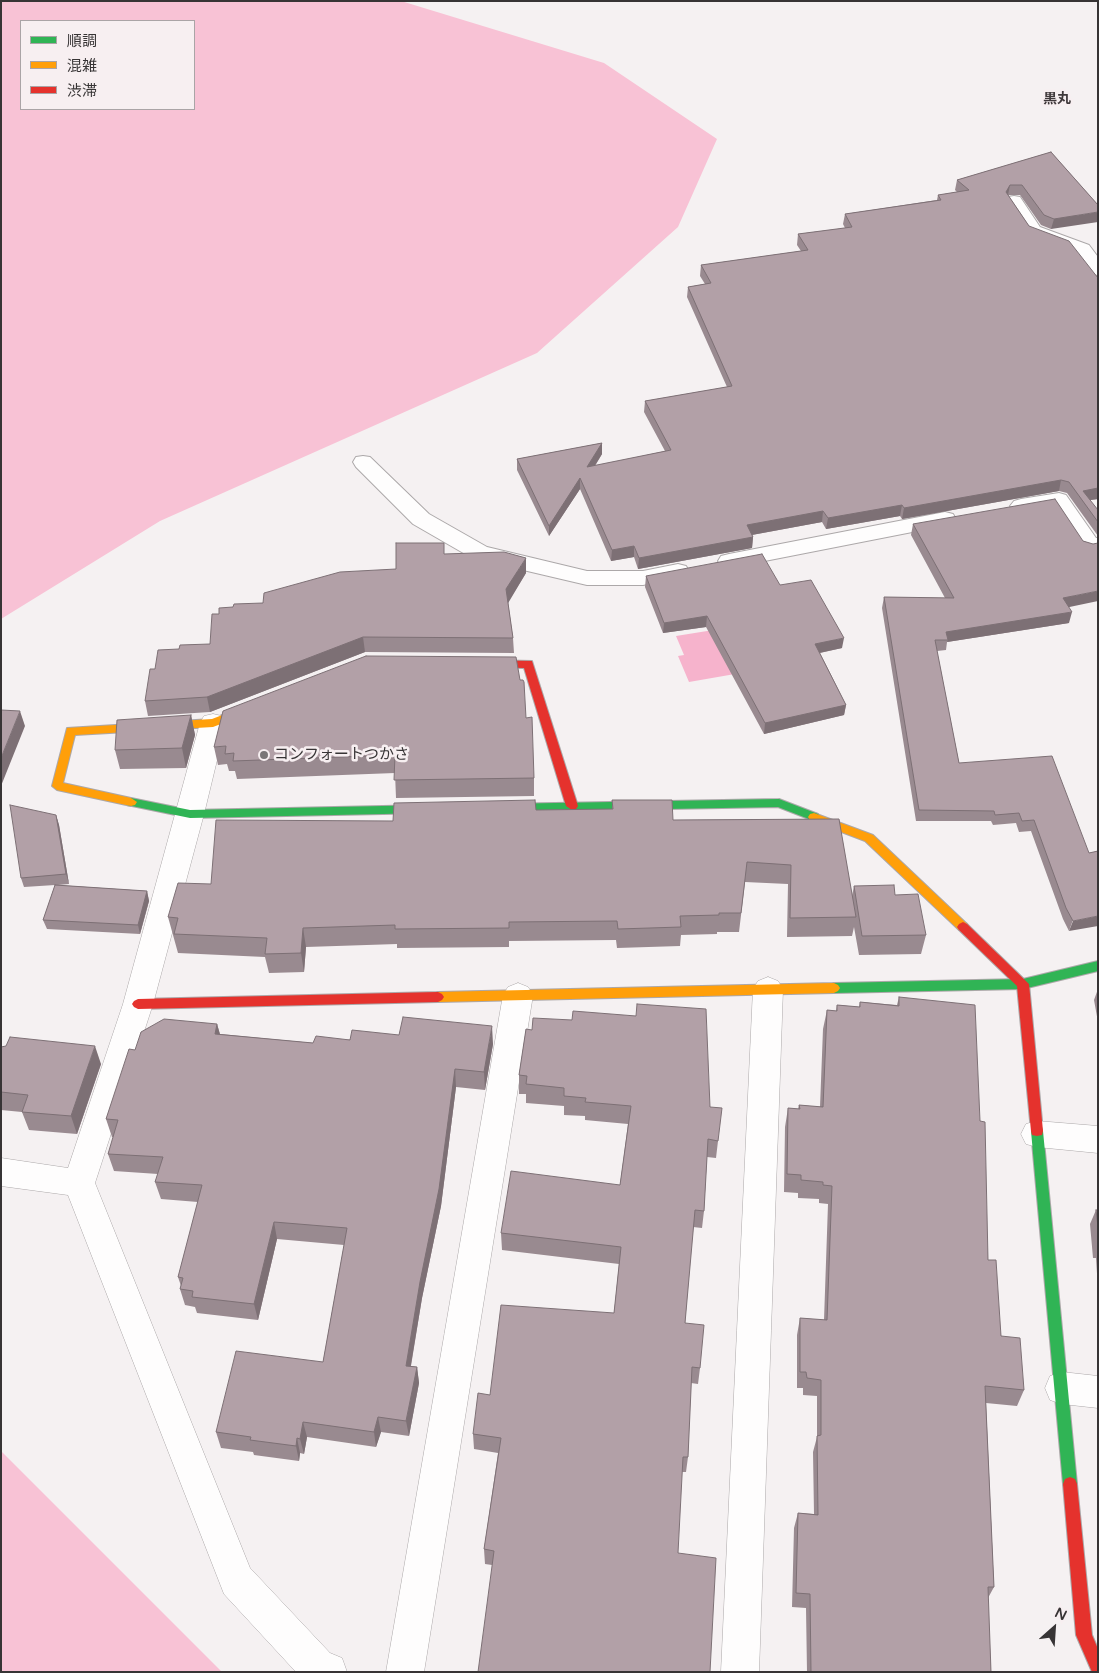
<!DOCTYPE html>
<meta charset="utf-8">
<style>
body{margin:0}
#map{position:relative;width:1099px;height:1673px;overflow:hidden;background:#f5f1f2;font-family:"Varela Round","Noto Sans JP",sans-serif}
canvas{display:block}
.frame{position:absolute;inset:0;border:2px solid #373435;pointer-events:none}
.legend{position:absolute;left:20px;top:20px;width:175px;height:90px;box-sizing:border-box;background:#f7eff1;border:1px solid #aaa4a6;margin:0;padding:6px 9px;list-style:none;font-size:15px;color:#373435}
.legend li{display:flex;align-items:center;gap:10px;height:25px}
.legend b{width:25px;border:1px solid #aaa4a6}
.north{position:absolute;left:1029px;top:1603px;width:50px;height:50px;-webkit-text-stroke:4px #f7eff1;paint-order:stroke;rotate:26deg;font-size:14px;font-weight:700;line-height:20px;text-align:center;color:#373435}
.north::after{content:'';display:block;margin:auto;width:18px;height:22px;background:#373435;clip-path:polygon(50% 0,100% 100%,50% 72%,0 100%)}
</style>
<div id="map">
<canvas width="1099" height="1673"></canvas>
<div class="frame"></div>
<ul class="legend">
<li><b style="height:6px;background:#30b455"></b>順調</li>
<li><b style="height:6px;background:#ff9f0a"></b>混雑</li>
<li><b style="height:6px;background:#e5322d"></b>渋滞</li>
</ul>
<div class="north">N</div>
</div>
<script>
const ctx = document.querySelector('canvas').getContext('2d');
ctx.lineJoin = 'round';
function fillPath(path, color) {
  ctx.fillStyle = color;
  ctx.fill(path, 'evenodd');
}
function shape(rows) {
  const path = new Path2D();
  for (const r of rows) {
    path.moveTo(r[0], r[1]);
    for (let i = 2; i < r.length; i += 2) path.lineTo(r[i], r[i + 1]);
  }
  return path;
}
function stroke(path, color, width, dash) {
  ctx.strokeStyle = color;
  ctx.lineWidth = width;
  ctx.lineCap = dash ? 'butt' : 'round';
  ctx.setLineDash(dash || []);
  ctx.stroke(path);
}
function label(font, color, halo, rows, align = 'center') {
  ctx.font = font + ' "Varela Round","Noto Sans JP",sans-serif';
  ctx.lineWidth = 5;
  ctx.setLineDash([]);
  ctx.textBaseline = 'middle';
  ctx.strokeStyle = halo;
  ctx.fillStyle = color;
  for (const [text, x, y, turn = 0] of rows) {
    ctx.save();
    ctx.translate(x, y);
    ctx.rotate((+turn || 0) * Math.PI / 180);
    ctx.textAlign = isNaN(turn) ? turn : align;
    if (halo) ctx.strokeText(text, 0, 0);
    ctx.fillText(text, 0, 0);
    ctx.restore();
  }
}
fillPath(shape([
 [1,1,401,1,604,63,717,139,678,227,537,353,160,521,1,619],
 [21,21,194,21,194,109,21,109],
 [1,1451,222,1672,1,1672]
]), '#f8c2d5');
fillPath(shape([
 [732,627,758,670,689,682,678,656,684,655,676,636]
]), '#f6b3cc');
const lane = shape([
 [1014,196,1020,197,1040,227,1089,245,1098,257,1098,275,1091,274,1077,253,1028,235,1005,201,1008,197,1014,196],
 [363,456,370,457,429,514,487,547,587,571,643,571,678,564,686,566,689,571,686,576,643,585,587,585,472,558,413,524,356,467,353,462,356,457,363,456],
 [1059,493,1066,495,1096,538,1098,538,1098,552,1090,553,1082,551,1053,508,1021,513,1014,511,1010,506,1014,501,1021,499,1059,493],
 [945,512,953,514,956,519,953,524,729,568,721,566,718,561,721,556,729,554,945,512]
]);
const street = shape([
 [213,714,222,716,226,723,204,814,153,1004,95,1183,250,1568,330,1653,342,1658,347,1672,296,1672,224,1594,68,1195,1,1186,1,1158,68,1168,123,1004,200,723,204,716,213,714],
 [768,977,778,981,783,989,759,1672,721,1672,753,989,758,981,768,977],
 [518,983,528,987,533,995,424,1672,386,1672,503,995,508,987,518,983],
 [1037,1121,1098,1126,1098,1153,1037,1147,1026,1144,1021,1134,1026,1124,1037,1121],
 [1062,1372,1098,1376,1098,1408,1062,1404,1050,1400,1045,1388,1050,1376,1062,1372]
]);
const fast = shape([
 [131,798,190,810,431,805,437,809,431,813,190,818,127,805,125,802,131,798],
 [779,799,818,814,820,817,814,821,778,807,499,812,493,808,499,804,779,799],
 [1098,961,1098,971,1023,989,834,993,830,991,828,988,830,985,834,983,1023,979,1098,961],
 [1037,1126,1042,1127,1043,1131,1077,1484,1075,1489,1070,1491,1065,1489,1063,1484,1031,1131,1032,1127,1037,1126]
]);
const slow = shape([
 [256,702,260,703,261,706,260,709,213,727,75,735,63,783,131,798,137,802,135,805,131,806,57,790,52,786,67,728,212,719,256,702],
 [814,813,873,835,967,924,969,927,967,930,959,930,865,841,810,820,808,817,810,814,814,813],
 [834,983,838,985,840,988,838,991,834,993,438,1002,434,1000,432,997,434,994,438,992,834,983]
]);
const jam = shape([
 [481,660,532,661,578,806,576,809,572,810,566,806,524,668,477,667,476,664,481,660],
 [963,922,967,924,1029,984,1043,1131,1042,1135,1037,1136,1032,1135,1031,1131,1017,986,959,930,957,927,959,924,963,922],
 [438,992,442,994,444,997,442,1000,438,1002,138,1009,134,1007,132,1004,134,1001,138,999,438,992],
 [1070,1477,1075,1479,1077,1484,1092,1635,1098,1649,1098,1672,1092,1672,1076,1635,1063,1484,1065,1479,1070,1477]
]);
stroke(lane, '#aca8a9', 2);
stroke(street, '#aca8a9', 1);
stroke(fast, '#aca8a9', 2);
stroke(slow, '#aca8a9', 2);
stroke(jam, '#aca8a9', 2);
fillPath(lane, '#fefdfd');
fillPath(street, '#fefdfd');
fillPath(fast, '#30b455');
fillPath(slow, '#ff9f0a');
fillPath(jam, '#e5322d');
fillPath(shape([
 [1051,152,1098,205,1051,229,1041,225,1020,195,1008,195,1029,226,1098,278,1098,499,1090,500,1098,522,1098,536,1067,493,1059,491,902,519,900,516,826,529,822,522,752,535,753,537,752,548,638,569,634,557,611,561,580,489,549,536,517,470,517,459,602,443,602,454,595,466,665,451,644,412,645,401,727,387,687,297,688,287,705,284,700,276,701,265,801,251,797,245,798,234,845,228,843,224,845,214,937,200,938,195,957,192,955,190,957,180],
 [913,524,1083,541,1093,544,1069,607,1069,623,947,642,946,650,937,651,959,763,1089,853,1098,851,1069,931,1063,919,1031,831,1019,832,1016,823,993,825,991,821,916,821,882,608,884,597,945,598,911,535],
 [444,543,444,554,526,573,508,602,513,638,514,653,365,652,210,712,148,716,145,701,155,669,179,649,210,644,219,614,233,607,263,603,396,569],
 [646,576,780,585,842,648,820,653,846,705,844,715,764,734,706,627,663,633,645,587],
 [191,715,195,735,186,768,120,769,115,750],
 [526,718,534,778,534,796,396,798,395,773,237,779,235,771,229,771,227,764,218,765,214,747],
 [612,800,673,820,839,819,852,896,854,886,895,895,926,935,921,954,859,955,854,927,852,936,787,937,788,884,745,882,739,932,717,932,717,934,681,935,680,946,617,948,616,940,509,941,509,947,397,948,397,944,306,947,304,972,269,973,265,957,178,953,168,917,211,884,393,821,536,810,612,809],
 [56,815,59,825,69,884,58,885,147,891,149,901,140,934,47,929,43,920,55,885,24,887,21,878],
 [1098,989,1098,1022,1094,1000],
 [899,997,980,1121,988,1260,1001,1336,1024,1390,1017,1406,986,1403,994,1587,988,1598,991,1672,807,1672,806,1608,792,1607,794,1528,798,1513,814,1514,813,1452,817,1437,817,1396,803,1395,803,1388,797,1388,797,1335,800,1318,824,1320,828,1204,819,1203,819,1199,798,1198,798,1193,784,1192,785,1127,788,1108,798,1109,799,1105,820,1107,823,1029,827,1010,836,1011,837,1005,859,1007,860,1002,897,1005],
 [217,1024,220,1034,313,1043,399,1035,493,1044,485,1090,456,1087,441,1206,422,1298,411,1366,417,1367,419,1383,409,1436,381,1432,376,1447,307,1437,304,1454,300,1453,299,1461,254,1455,253,1452,221,1448,216,1432,323,1362,344,1245,277,1239,258,1320,197,1313,195,1307,185,1305,180,1289,181,1286,178,1277,198,1202,161,1199,155,1182,158,1174,114,1171,108,1154,114,1137,112,1137,106,1119,135,1050],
 [526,1029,710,1107,718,1141,716,1158,707,1157,704,1211,702,1228,693,1227,685,1323,700,1368,698,1384,691,1383,688,1457,686,1472,682,1472,492,1565,485,1564,484,1549,498,1453,474,1449,473,1434,490,1395,614,1313,619,1264,502,1250,501,1233,620,1185,628,1124,585,1120,585,1116,564,1115,564,1106,526,1103,526,1094,519,1094,519,1075],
 [1,1047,101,1064,77,1134,29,1130,22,1112,1,1110],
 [1096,1210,1098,1210,1098,1289,1096,1258,1093,1258,1090,1224]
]), '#998a90');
fillPath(shape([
 [1010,185,1008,195,1006,192],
 [1098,212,1098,222,1051,229,1054,219],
 [602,443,602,454,587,478,587,467],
 [580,478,580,489,549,536,549,526],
 [1061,480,1059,491,902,519,904,508],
 [1098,488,1098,499,1083,501,1083,491],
 [902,505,900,516,826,529,828,518],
 [823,511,822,522,746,536,747,525],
 [753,537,752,548,638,569,639,558],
 [634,546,634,557,611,561,612,550],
 [526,558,526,573,507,605,506,589],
 [1098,591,1098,601,1060,609,1063,598],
 [1072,612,1069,623,947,642,948,640,946,632],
 [707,616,706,627,663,633,664,623],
 [363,637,365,652,210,712,207,697],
 [844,638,842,648,814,654,815,644],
 [846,705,844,715,764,734,765,723],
 [20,711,25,726,1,786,1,758],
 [191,715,195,735,186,768,182,748],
 [56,815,59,825,69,884,66,874],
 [147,891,149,901,140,934,138,925],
 [1098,916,1098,926,1069,931,1073,921],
 [303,928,306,947,304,972,301,953],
 [217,1024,222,1042,215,1034],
 [492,1026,493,1044,485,1090,484,1072],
 [95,1046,101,1064,77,1134,71,1116],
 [455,1069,456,1087,441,1206,422,1298,408,1382,406,1366],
 [274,1222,277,1239,258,1320,254,1304],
 [417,1367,419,1383,409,1436,406,1421],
 [378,1417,381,1432,376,1447,374,1432],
 [303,1422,307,1437,304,1454,300,1439],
 [297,1438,300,1453,299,1461,296,1446]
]), '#7d7075');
const building = shape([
 [1051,152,1098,205,1098,212,1054,219,1044,215,1022,185,1010,185,1006,192,1029,226,1069,241,1098,278,1098,488,1083,491,1098,510,1098,522,1069,482,1061,480,904,508,902,505,828,518,823,511,747,525,753,537,639,558,634,546,612,550,580,478,549,526,517,459,602,443,587,467,671,450,645,401,732,386,688,287,711,283,701,265,808,250,798,234,852,227,845,214,941,200,938,195,969,190,957,180,1051,152],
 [1055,499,1083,541,1093,544,1098,543,1098,591,1063,598,1072,612,946,632,948,640,935,640,959,763,1052,756,1089,853,1098,851,1098,916,1073,921,1066,908,1034,820,1022,821,1019,813,995,815,994,811,919,810,884,597,954,598,913,524,1055,499],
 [396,543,444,543,444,554,504,552,526,558,506,589,513,638,363,637,207,697,145,701,150,669,155,669,158,650,179,649,180,645,210,644,212,614,219,614,219,608,233,607,234,604,263,603,264,593,340,572,396,569,396,543],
 [762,554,780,585,811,580,844,638,815,644,846,705,765,723,707,616,664,623,646,576,762,554],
 [366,656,516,657,520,680,523,680,524,682,526,718,532,717,534,778,394,780,395,755,233,761,234,753,225,754,226,746,214,747,223,711,366,656],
 [1,710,20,711,1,758,1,710],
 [191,715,182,748,115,750,117,720,191,715],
 [535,800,536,810,613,809,612,800,672,800,673,820,839,819,856,917,790,918,791,865,747,862,741,913,719,913,719,915,680,916,681,927,618,929,617,921,509,922,509,928,395,929,395,925,303,928,301,953,265,954,267,938,174,934,178,918,168,917,178,883,211,884,216,820,393,821,394,803,535,800],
 [10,805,56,815,66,874,21,878,10,805],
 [55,885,147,891,138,925,43,920,55,885],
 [894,885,895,895,918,894,926,935,862,936,854,886,894,885],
 [899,997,975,1005,980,1121,985,1122,988,1260,996,1260,1001,1336,1020,1338,1024,1390,985,1386,994,1587,988,1587,991,1672,811,1672,810,1594,796,1593,798,1513,818,1515,817,1436,821,1435,821,1380,807,1378,806,1372,800,1372,800,1318,827,1320,832,1186,823,1185,823,1182,801,1180,801,1175,787,1174,788,1108,800,1109,799,1105,823,1107,827,1010,837,1011,837,1005,860,1007,860,1002,899,1006,899,997],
 [637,1004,706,1009,710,1107,722,1108,718,1141,708,1139,704,1211,695,1210,685,1323,704,1325,700,1368,692,1367,688,1457,683,1457,678,1553,716,1558,710,1672,478,1672,494,1551,484,1549,501,1438,473,1434,478,1393,490,1395,501,1305,614,1313,621,1247,501,1233,511,1171,620,1185,631,1106,585,1102,586,1098,564,1096,564,1088,526,1084,527,1076,519,1075,526,1029,532,1030,533,1018,572,1020,573,1011,636,1016,637,1004],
 [403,1017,492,1026,484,1072,455,1069,439,1189,420,1282,406,1366,417,1367,406,1421,378,1417,374,1432,303,1422,300,1439,297,1438,296,1446,250,1440,251,1437,216,1432,236,1351,323,1362,347,1228,274,1222,254,1304,192,1297,193,1291,180,1289,183,1278,178,1277,202,1185,155,1182,163,1157,108,1154,118,1120,106,1119,129,1049,135,1050,141,1032,164,1019,217,1024,215,1034,313,1043,316,1036,350,1040,352,1030,399,1035,403,1017],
 [10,1037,95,1046,71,1116,22,1112,28,1095,1,1092,1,1047,6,1046,10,1037],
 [1096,1210,1098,1210,1098,1227,1096,1210]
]);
fillPath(building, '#b2a0a7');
stroke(building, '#7d7075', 1);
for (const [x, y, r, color] of [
 [264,755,5,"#7a7677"]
]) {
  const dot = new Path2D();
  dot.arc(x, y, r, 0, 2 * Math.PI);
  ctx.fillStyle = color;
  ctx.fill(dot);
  stroke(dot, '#f7eff1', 2);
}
label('bold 14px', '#3f393b', '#f7eff1', [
 ["黒丸",1057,99]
]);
label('15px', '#373435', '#f7eff1', [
 ["コンフォートつかさ",274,755]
], 'left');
</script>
